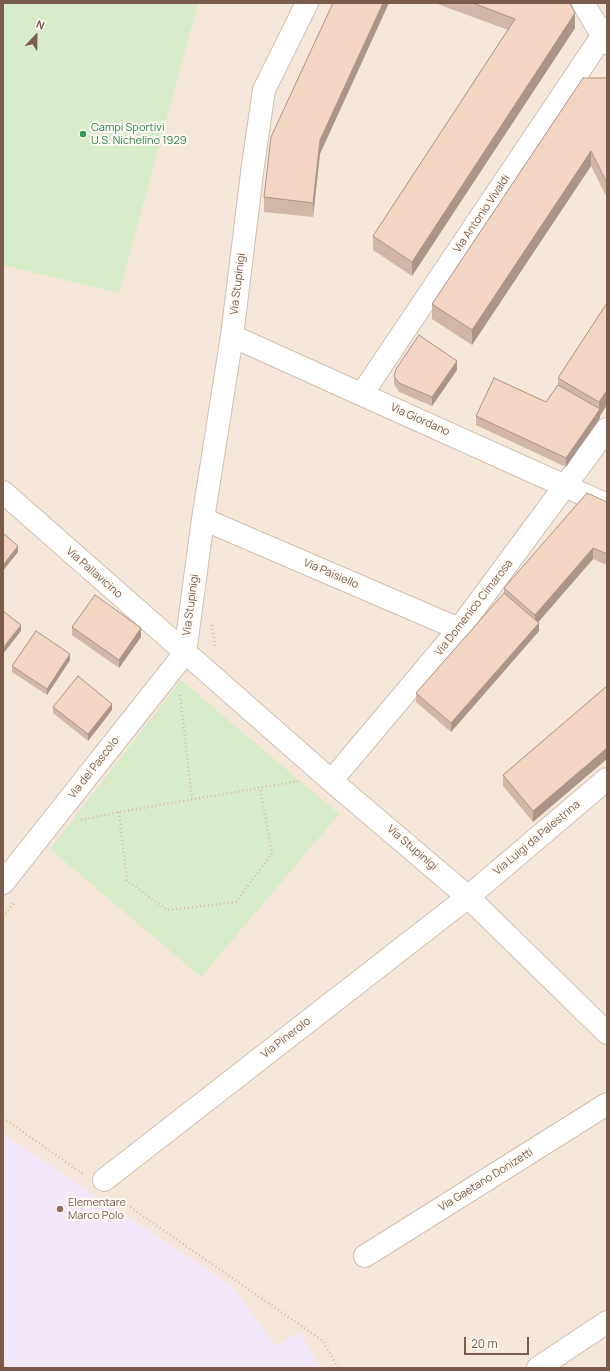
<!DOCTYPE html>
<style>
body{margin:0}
#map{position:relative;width:610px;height:1371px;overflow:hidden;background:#fdf6ec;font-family:Manrope,sans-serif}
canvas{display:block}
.frame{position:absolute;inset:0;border:4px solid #7a5c4d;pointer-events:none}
.north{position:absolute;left:16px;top:16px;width:40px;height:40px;-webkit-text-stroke:3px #fffaf3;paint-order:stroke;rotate:22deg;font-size:11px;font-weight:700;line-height:16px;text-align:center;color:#7a5c4d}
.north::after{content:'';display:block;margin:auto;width:14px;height:18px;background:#7a5c4d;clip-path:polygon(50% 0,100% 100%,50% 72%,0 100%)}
.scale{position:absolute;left:464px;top:1337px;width:65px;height:18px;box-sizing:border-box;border:2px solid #7a5c4d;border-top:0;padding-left:5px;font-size:12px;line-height:14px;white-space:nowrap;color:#7a5c4d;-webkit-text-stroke:3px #fffaf3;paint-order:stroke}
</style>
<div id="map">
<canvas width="610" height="1371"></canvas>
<div class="frame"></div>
<div class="north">N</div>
<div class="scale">20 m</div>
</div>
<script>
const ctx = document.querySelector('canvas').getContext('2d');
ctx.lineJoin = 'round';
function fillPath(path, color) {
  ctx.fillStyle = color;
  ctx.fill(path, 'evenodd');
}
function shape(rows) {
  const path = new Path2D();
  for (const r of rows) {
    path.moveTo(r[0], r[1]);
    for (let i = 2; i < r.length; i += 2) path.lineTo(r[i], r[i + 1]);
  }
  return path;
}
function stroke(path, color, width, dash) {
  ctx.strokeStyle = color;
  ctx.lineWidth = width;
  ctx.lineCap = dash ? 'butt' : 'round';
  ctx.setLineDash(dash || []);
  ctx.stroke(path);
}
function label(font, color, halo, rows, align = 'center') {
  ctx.font = font + ' Manrope,sans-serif';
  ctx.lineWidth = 4;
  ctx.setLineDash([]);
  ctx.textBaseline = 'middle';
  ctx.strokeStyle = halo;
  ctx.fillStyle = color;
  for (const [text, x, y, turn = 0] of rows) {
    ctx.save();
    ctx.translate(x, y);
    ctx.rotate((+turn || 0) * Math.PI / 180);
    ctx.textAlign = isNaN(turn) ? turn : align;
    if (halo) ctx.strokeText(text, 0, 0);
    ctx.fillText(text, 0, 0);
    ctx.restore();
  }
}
fillPath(shape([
 [3,3,607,3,607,1368,3,1368]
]), '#f5e8da');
fillPath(shape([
 [3,1134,231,1285,276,1346,300,1332,321,1368,9,1368,3,1359]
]), '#f3e8fa');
fillPath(shape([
 [3,3,198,3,119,293,3,265],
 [181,680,339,814,201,977,50,849]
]), '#d8ecc9');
const minor = shape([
 [583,3,607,43],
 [232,336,607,505],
 [362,394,607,29],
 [3,492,327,777,468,897,607,1033],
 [203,519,459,629],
 [185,653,203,519,232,336,253,165,264,90,307,3],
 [332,780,459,629,607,429],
 [3,883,185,653],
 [104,1180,468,897,607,779],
 [365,1256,607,1104],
 [538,1368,607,1322]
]);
stroke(minor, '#d1beb0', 24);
stroke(shape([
 [212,625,215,648],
 [180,695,192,799],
 [119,812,127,881,167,910,236,902,272,853,260,788],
 [81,820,119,812,299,781],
 [3,917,14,903],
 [3,1118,83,1174],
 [117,1198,323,1341,338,1368]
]), '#d9b8a5', 2.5, [1, 3]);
stroke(minor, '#fff', 22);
fillPath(shape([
 [435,3,570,3,575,28,412,276,373,250,373,236,508,30],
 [607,78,607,198,591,166,472,345,432,319,432,304],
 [320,154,313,217,264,212,264,197],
 [607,303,600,418,566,467,476,425,476,416,546,402,558,386,558,378],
 [457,370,432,406,399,392,394,384,394,376],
 [607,502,607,565,593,559,538,622,539,631,451,732,416,702,416,693,504,593,504,588],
 [72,627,141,637,119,668,72,635],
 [70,660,47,695,12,672,12,666],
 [607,686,533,822,503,786,503,775],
 [53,707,112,710,88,741,53,713]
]), '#d1b7a8');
fillPath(shape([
 [383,3,389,3,320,154,313,217,313,203,320,140],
 [575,13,575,28,412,276,412,262],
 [591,151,591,166,472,345,472,330],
 [457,361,457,370,432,406,432,397],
 [607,390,607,405,600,416,600,418,566,467,566,458,599,409,599,402],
 [18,546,18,552,3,571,3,565],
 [593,548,593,559,535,626,535,615],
 [539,623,539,631,451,732,451,723],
 [21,625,21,631,3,654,3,648],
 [141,628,141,637,119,668,119,660],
 [70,654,70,660,47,695,47,689],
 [112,704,112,710,88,741,88,734],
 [607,748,607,759,533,822,533,811]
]), '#aa9588');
const building = shape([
 [333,3,383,3,320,140,313,203,264,197,271,137,333,3],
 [473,3,570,3,575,13,412,262,373,236,515,19,473,3],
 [583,78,607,78,607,183,591,151,472,330,432,304,583,78],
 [607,303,607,390,599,402,558,378,607,303],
 [419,335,457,361,432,397,399,383,394,376,396,369,419,335],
 [494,378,546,402,558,385,600,409,566,458,476,416,494,378],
 [587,493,607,502,607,554,593,548,535,615,504,588,587,493],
 [3,533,18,546,3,565,3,533],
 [504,593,539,623,451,723,416,693,504,593],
 [95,595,141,628,119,660,72,627,95,595],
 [3,611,21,625,3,648,3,611],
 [36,631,70,654,47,689,12,666,36,631],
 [78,676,112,704,88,734,53,707,78,676],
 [607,686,607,748,533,811,503,775,607,686]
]);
fillPath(building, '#f3d5c3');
stroke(building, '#aa9588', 1);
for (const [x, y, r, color] of [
 [83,134,4,"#2e9e5b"],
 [60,1209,4,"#8d6e63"]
]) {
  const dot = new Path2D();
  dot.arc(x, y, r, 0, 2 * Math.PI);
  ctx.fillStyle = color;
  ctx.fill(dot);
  stroke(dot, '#fffaf3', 1.5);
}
label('11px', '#27864d', '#fffaf3', [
 ["Campi Sportivi",91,128],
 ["U.S. Nichelino 1929",91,141]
], 'left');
label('11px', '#7a5c4d', '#fffaf3', [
 ["Via Antonio Vivaldi",482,214,-56],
 ["Via Stupinigi",238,284,-83],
 ["Via Giordano",420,420,24],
 ["Via Pallavicino",94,573,41],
 ["Via Paisiello",331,574,23],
 ["Via Stupinigi",191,605,-82],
 ["Via Domenico Cimarosa",474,608,-52],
 ["Via del Pascolo",94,768,-52],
 ["Via Luigi da Palestrina",537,838,-40],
 ["Via Stupinigi",412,848,41],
 ["Via Pinerolo",286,1038,-38],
 ["Via Gaetano Donizetti",486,1180,-32]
]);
label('11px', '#785e54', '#fffaf3', [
 ["Elementare",68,1203],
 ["Marco Polo",68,1216]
], 'left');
</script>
